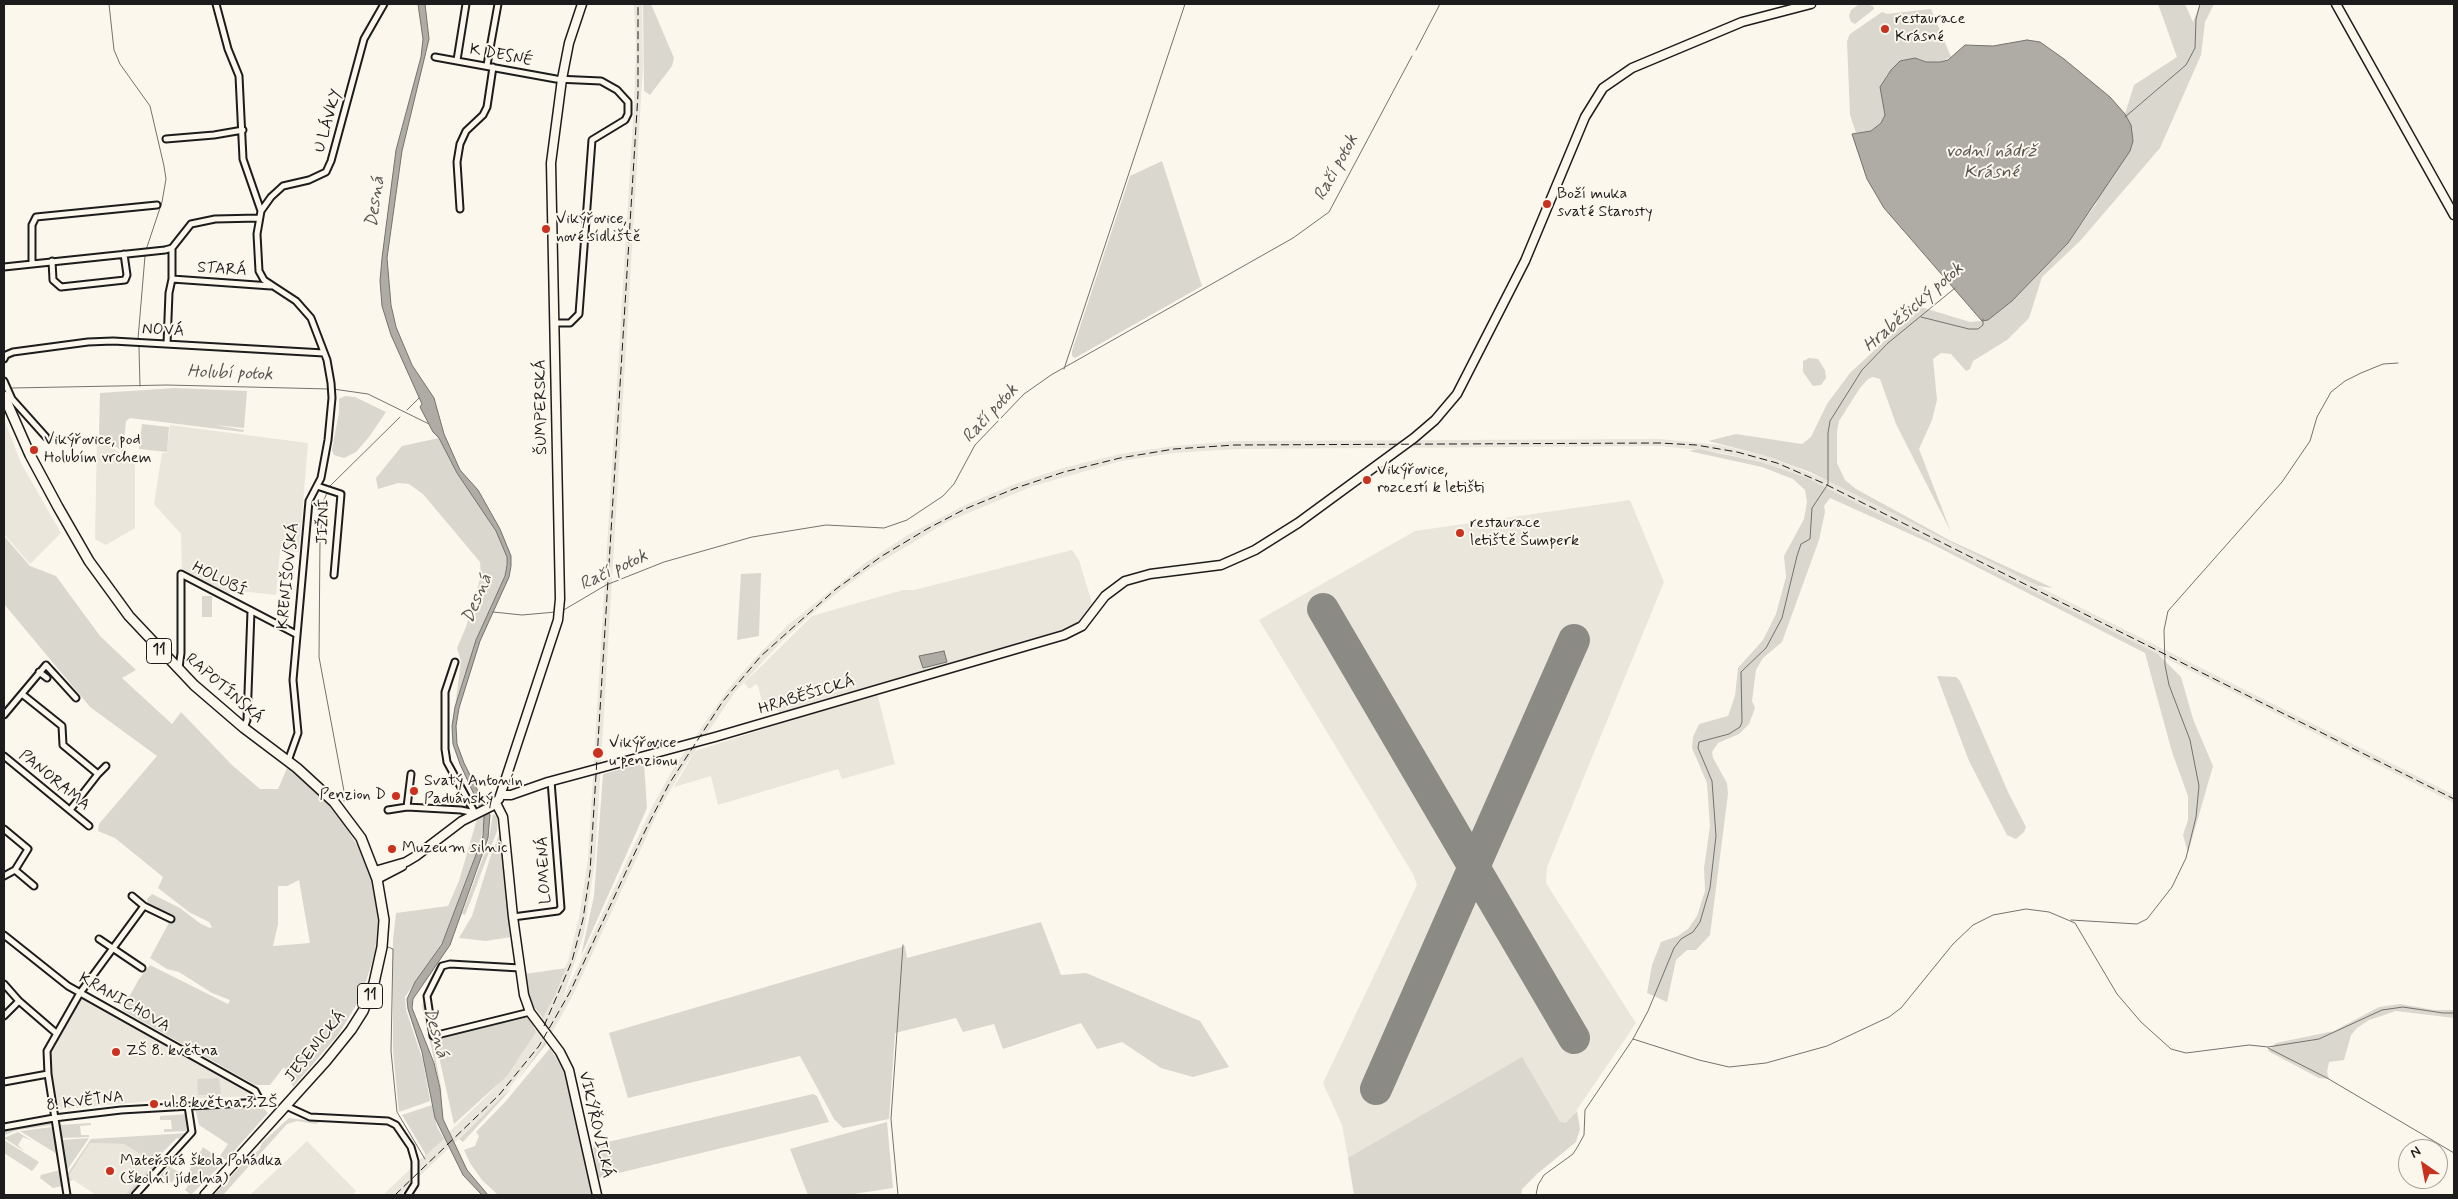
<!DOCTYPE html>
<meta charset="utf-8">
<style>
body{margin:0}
#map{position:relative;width:2458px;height:1199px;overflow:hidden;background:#fbf7ec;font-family:Mynerve,sans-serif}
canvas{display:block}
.frame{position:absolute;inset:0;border:5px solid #1c1c1c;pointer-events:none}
.north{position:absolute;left:2398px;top:1139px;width:50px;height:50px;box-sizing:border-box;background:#fbf7ec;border:1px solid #a29f99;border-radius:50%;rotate:327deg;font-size:14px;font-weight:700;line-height:20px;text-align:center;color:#1c1c1c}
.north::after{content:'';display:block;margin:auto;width:18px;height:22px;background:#c8321e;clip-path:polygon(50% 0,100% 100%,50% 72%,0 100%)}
</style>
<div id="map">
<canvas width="2458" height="1199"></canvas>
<div class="frame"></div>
<div class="north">N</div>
</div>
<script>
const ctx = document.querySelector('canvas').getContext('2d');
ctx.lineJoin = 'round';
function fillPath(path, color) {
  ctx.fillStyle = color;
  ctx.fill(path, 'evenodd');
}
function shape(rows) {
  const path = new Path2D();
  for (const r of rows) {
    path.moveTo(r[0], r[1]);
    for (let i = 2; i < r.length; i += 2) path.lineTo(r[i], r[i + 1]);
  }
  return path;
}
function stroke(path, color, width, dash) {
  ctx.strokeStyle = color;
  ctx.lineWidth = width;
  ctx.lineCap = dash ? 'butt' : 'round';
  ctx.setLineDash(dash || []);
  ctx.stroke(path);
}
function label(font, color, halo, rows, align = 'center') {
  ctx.font = font + ' Mynerve,sans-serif';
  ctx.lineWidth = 4;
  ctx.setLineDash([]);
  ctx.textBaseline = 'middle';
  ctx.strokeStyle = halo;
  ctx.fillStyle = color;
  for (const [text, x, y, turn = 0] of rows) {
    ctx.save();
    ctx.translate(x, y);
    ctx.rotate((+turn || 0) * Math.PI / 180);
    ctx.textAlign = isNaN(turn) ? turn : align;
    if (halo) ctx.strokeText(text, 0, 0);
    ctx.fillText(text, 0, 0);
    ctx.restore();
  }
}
fillPath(shape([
 [634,4,642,4,643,66,595,860,584,933,562,1001,651,809,673,769,729,688,759,654,788,625,865,563,908,535,963,506,1015,484,1063,468,1120,454,1174,446,1235,441,1660,439,1719,445,1763,455,1824,479,2399,767,2454,795,2454,803,1821,485,1761,462,1718,452,1660,446,1236,449,1174,453,1121,461,1033,486,947,522,869,569,824,603,781,642,735,692,680,773,658,812,573,995,550,1036,502,1097,400,1195,383,1195,492,1091,521,1055,554,997,569,958,579,918,588,859,634,105,636,45],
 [4,419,21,463,61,533,30,564,4,534],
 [170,425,308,443,299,552,280,551,276,595,231,590,228,597,182,573,181,534,154,504,162,453,167,453],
 [97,435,135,465,135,528,106,545,95,539],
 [1630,500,1664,582,1547,867,1546,883,1636,1023,1557,1139,1355,1195,1342,1125,1323,1083,1417,885,1413,874,1259,620,1415,531],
 [1072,550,1079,560,1092,603,1090,608,1076,624,1061,632,782,714,776,709,765,713,758,686,756,684,749,689,744,683,812,616,903,590,914,590],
 [877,693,895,764,842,779,838,769,718,805,711,776,674,787,695,751],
 [81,996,168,1043,254,1096,161,1100,57,1110,50,1072,51,1049],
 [307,1141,356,1191,352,1195,250,1195],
 [90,1143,124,1144,153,1162,152,1166,125,1195,96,1195,69,1177]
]), '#eae6dc');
fillPath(shape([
 [643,4,651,4,674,58,672,66,650,95,644,91],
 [2158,4,2185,4,2193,22,2200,4,2214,4,2205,22,2201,55,2160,148,2080,241,2042,277,2029,318,2007,340,1973,361,1970,369,1966,371,1951,354,1941,353,1933,359,1937,400,1932,420,1919,449,1951,532,1896,424,1880,379,1873,377,1868,379,1860,388,1839,421,1837,432,1837,463,1845,480,1856,489,1951,541,2053,588,2038,586,1810,472,1763,455,1708,441,1736,434,1802,444,1811,437,1827,404,1850,373,1921,307,1970,322,1988,320,2012,301,2068,243,2096,204,2131,125,2125,114,2134,85,2177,57],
 [1858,5,1869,5,1873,6,1874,9,1855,24,1851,22,1849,16,1851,10],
 [1931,9,1951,57,1940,62,1926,62,1915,58,1900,61,1886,76,1882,87,1885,115,1881,123,1871,131,1856,133,1850,115,1847,41,1850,34,1882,12,1887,14],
 [1162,161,1202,286,1075,358,1072,356,1072,351,1130,176],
 [1809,358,1818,359,1825,370,1826,378,1821,385,1813,386,1803,372,1803,361],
 [174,388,247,391,244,428,215,425,244,430,243,432,130,418,126,421,123,452,99,434,100,393],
 [345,396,355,397,386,412,369,437,356,452,344,458,334,455,332,450,339,412,339,399],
 [142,424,169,427,167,452,139,449],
 [439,438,457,473,496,531,507,557,505,576,476,640,455,707,461,661,457,648,466,627,481,576,480,562,423,494,409,484,398,483,378,489,376,478,402,446],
 [1699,449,1761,462,1807,478,2158,654,2181,677,2193,719,2213,766,2188,853,2183,835,2188,820,2188,796,2172,752,2145,653,1930,543,1830,498,1824,506,1825,512,1819,540,1782,642,1763,658,1756,670,1752,701,1755,708,1749,724,1739,734,1718,743,1712,752,1713,758,1727,783,1728,794,1710,935,1696,950,1687,950,1676,960,1667,1002,1647,993,1652,965,1661,942,1678,936,1688,929,1697,916,1705,891,1704,868,1710,826,1707,783,1692,748,1693,737,1699,724,1728,716,1735,696,1738,668,1763,640,1776,614,1786,577,1784,556,1804,519,1807,502,1805,490,1793,479,1762,467,1689,451],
 [4,536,30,566,56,576,100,636,136,670,122,678,172,724,181,712,232,765,260,789,278,789,288,766,329,800,358,847,372,882,378,920,375,953,361,997,338,1035,293,1087,284,1067,270,1085,255,1085,122,1010,139,979,150,965,228,1004,230,1000,212,993,179,972,167,969,150,958,172,917,148,904,147,899,152,894,180,908,201,924,210,928,212,927,209,922,189,912,158,888,163,877,115,838,98,831,99,824,157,756,90,707,4,604],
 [299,880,310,943,273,946,278,924,278,886,287,886],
 [761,573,759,636,737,640,741,574],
 [202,596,212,596,212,617,202,617],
 [1937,676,1956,677,1960,681,2008,792,2026,827,2024,832,2016,839,2007,835,1969,761],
 [644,763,647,808,573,974,581,956,594,896,603,774],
 [493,814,498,817,497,831,471,900,465,915,462,914,488,844],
 [483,816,484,823,481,839,443,941,405,997,406,1010,423,1061,430,1101,399,1112,393,1051,393,940,396,913,448,906,459,881,477,819],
 [502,834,511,937,486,941,459,938,472,916,490,858,499,835],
 [1041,922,1061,975,1086,973,1200,1021,1229,1067,1193,1077,1161,1068,1122,1042,1097,1049,1081,1023,1003,1049,994,1024,963,1032,956,1018,895,1033,889,1119,843,1128,834,1119,800,1056,628,1098,609,1033,905,946,907,958],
 [444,960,436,971,427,990,430,1028,443,1099,422,1006,429,981,437,967],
 [566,968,555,995,543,1018,529,1001,525,974],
 [2400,1004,2435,1010,2454,1010,2454,1018,2396,1011,2369,1020,2357,1028,2351,1035,2344,1060,2329,1062,2327,1072,2329,1079,2319,1078,2268,1051,2276,1043,2334,1031,2379,1007],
 [529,1017,536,1032,507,1076,454,1124,435,1039],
 [547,1039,548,1042,504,1097,463,1142,459,1139,513,1086],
 [550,1048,568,1078,592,1195,498,1195,482,1180,470,1163,464,1150,475,1146,479,1136,476,1132,506,1101],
 [1522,1057,1560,1122,1566,1123,1577,1111,1580,1129,1576,1142,1537,1174,1522,1189,1521,1195,1354,1195,1348,1158],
 [219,1078,221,1095,198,1095,197,1079],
 [813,1094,817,1096,829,1122,598,1178,593,1148,595,1145],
 [260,1104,268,1113,226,1160,220,1156,228,1144,199,1125,195,1108],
 [432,1105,437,1127,444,1139,426,1155,402,1115],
 [187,1114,189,1131,164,1132,164,1129,172,1129,171,1120,160,1120,160,1116],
 [289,1118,320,1122,316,1124,297,1121,287,1124,223,1195,214,1195,249,1157,259,1150,262,1143],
 [52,1121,52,1125,18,1130,4,1135,4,1131,11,1127],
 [887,1122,893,1188,847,1195,808,1195,790,1149],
 [91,1123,91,1125,80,1126,81,1135,89,1135,89,1137,62,1138,59,1125],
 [52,1127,57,1154,20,1131,21,1131],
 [18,1132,32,1141,23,1137,18,1145,24,1151,4,1138],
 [188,1133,182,1140,177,1138,161,1154,159,1165,130,1195,125,1195,152,1166,153,1162,124,1144,90,1143,69,1176,73,1180,69,1181,68,1173,91,1139],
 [89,1138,67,1170,62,1140],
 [4,1140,39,1162,33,1170,32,1171,4,1153],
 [203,1147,224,1162,191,1195,185,1190,191,1181,185,1178],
 [169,1166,183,1175,182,1177,177,1174,172,1183,160,1175],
 [60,1170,62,1186,53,1188,40,1178,41,1175]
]), '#dad7ce');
const water = shape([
 [418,4,425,4,429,39,402,151,387,258,391,305,396,327,412,365,434,398,444,434,460,470,478,490,500,529,511,556,511,566,509,577,480,641,459,708,456,726,457,744,464,763,490,815,488,838,450,945,413,999,412,1008,434,1063,440,1088,443,1119,467,1170,488,1195,482,1195,463,1175,435,1118,422,1052,408,1009,407,999,415,982,442,944,483,836,484,816,460,764,453,744,452,726,455,707,476,640,505,576,507,565,507,557,496,531,457,473,439,438,433,432,420,407,422,404,391,335,382,306,380,281,382,258,396,150,421,57,423,39,418,4],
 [2027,40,2040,42,2064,59,2110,97,2125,114,2131,125,2133,141,2130,151,2068,243,2012,301,1988,320,1982,321,1884,208,1867,179,1852,134,1871,131,1881,123,1885,115,1880,87,1891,70,1900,61,1915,58,1926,62,1940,62,1948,60,1965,45,1993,46,2027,40],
 [944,651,947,662,923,668,919,656,944,651]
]);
fillPath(water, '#afaca5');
stroke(water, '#74726e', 1);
stroke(shape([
 [109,4,114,50,120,64,150,106,164,166,166,179,162,202,146,250],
 [1416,50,1440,4],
 [2125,117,2186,65,2195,48,2196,19,2200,4],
 [1921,317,1969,329,1978,329,1983,325,1983,319],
 [138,339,145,256],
 [139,347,140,386],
 [1064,369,1185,4],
 [12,388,167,385,329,389],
 [333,389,368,394,429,424],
 [407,410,419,398],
 [329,487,400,417],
 [328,490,324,500,320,538,319,657,344,791,344,801],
 [562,611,606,585,664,562,752,537,826,525,884,528,907,520,943,496,954,484,975,445,1024,394,1051,375,1293,238,1329,212,1412,56],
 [493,612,522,615,556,612],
 [2071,920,2137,924,2147,919,2172,887,2186,858,2196,817,2199,786,2190,740,2169,685,2165,665,2164,630,2168,611,2282,482,2310,441,2317,417,2331,392,2345,381,2361,373,2383,364,2398,363],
 [388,947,393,949,391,1051,397,1112,425,1159],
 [1633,1039,1699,1060,1729,1067,1766,1063,1827,1046,1889,1017,1901,1008,1953,944,1973,925,1993,915,2026,909,2049,912,2075,923,2117,994,2141,1022,2171,1049,2186,1053,2249,1045,2268,1047,2319,1039,2382,1010,2403,1007,2443,1013,2454,1013],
 [2268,1048,2327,1078,2454,1153],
 [898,1195,891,1119,903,945],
 [1536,1195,1538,1185,1544,1175,1573,1154,1578,1146,1584,1135,1585,1110,1633,1039,1648,1011,1674,948,1681,939,1693,932,1700,922,1710,888,1716,836,1712,781,1698,748,1699,742,1729,734,1740,727,1742,722,1741,672,1766,648,1782,618,1797,556,1801,544,1810,539,1812,508,1828,484,1828,433,1830,421,1862,370,1888,343,1955,288]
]), '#74726e', 1);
stroke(shape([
 [1323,609,1574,1038],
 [1376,1089,1574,640]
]), '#8c8a84', 32);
const street = shape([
 [216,4,228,49,239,76,243,159,261,211,257,234,259,271,264,280,296,301,311,318,327,360,331,383,332,398,328,440,321,478,309,501,293,680,298,733,288,761],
 [435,57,556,79,601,81,617,90,628,102,628,114,625,120,592,140,579,314,570,323,554,323],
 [457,60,466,4],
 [487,65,498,4],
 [166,139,214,135,243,130],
 [460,209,457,162,460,144,466,131,483,115,487,107,493,67],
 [261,211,271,197,283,186,309,180,326,172,331,161,364,39,384,4],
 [52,261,53,280,61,287,125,280,127,275,124,254],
 [32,264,32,225,36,217,157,205],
 [4,267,165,250,172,248,191,224,215,219,259,218],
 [172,279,172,248],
 [167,344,169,293,172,279,271,286],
 [4,359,6,355,13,352,88,342,113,341,324,353],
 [4,381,12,399,46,437],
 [317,486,341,494,334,575],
 [455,662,445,692,445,749,447,762,475,813],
 [179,668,181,653,181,574,296,634],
 [39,672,47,678],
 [22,694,62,726,63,745,98,774,70,810],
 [4,715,46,665,76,698],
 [244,728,247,720,251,611],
 [4,756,89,826],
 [98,774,106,766],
 [411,774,407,807,461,810,475,813],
 [388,810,407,807],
 [4,829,28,849,15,870,4,876],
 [15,870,34,886],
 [132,896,144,906,171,919],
 [513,917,558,911,561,908,551,781],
 [4,935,68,986,255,1091,261,1102,121,1110,54,1118,4,1127],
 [99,939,142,968],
 [520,968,450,964,442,966,427,996,433,1036,530,1012],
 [4,984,19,1001,56,1033],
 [4,1016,19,1001],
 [4,1082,48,1074],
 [286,1106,310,1117,388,1121,396,1125,411,1147,415,1161,415,1184,408,1195],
 [67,1195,48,1074,47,1051,80,993,144,906],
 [135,1195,192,1132,188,1106]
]);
const secondary = shape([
 [2336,4,2454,215],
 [501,795,511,795,548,782,715,737,1064,635,1082,626,1105,596,1125,581,1150,574,1221,565,1255,550,1298,523,1414,438,1435,420,1457,394,1525,261,1585,117,1603,88,1632,68,1742,22,1811,4],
 [496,803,503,817,513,917,524,995,530,1012,560,1052,569,1070,597,1195],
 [375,871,406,862,416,856,462,821,492,806,499,799,558,620,560,599,551,163,562,79,569,43,582,4],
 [377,879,402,866]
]);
const primary = shape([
 [4,396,30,455,58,507,89,561,129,616,194,685,244,728,297,768,334,802,361,838,377,879,384,920,382,947,374,983,363,1011,351,1030,326,1061,205,1195]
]);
stroke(street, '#1c1c1c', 9);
stroke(secondary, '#1c1c1c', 11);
stroke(primary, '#1c1c1c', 12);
stroke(street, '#fbf7ec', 5);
stroke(secondary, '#fbf7ec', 8);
stroke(primary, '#fbf7ec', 9);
stroke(shape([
 [544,1026,572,961,583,919,590,872,638,94,638,4],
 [395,1195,499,1095,539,1046,570,992,645,831,669,784,723,701,761,656,836,589,882,556,927,529,965,509,1016,488,1064,472,1120,458,1174,449,1235,445,1660,443,1696,445,1737,452,1777,463,1823,483,2454,799]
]), '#1c1c1c', 1, [8, 4]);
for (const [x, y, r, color] of [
 [1885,29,5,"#c8321e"],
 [1547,204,5,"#c8321e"],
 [546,229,5,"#c8321e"],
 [34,450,5,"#c8321e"],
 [1367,480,5,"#c8321e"],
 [1460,533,5,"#c8321e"],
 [598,753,6,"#c8321e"],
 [414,791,5,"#c8321e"],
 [396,796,5,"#c8321e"],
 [392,849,5,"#c8321e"],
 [116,1052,5,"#c8321e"],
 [154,1104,5,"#c8321e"],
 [110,1171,5,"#c8321e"]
]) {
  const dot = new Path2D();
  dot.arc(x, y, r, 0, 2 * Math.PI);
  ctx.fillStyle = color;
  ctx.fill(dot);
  stroke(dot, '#fbf7ec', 2);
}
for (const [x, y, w] of [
 [159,651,25],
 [370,996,25]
]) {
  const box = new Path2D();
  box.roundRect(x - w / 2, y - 12.5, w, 25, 4);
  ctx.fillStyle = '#fbf7ec';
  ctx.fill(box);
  stroke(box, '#1c1c1c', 1);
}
label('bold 15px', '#1c1c1c', null, [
 ["11",159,651],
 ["11",370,996]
]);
label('16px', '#1c1c1c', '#fbf7ec', [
 ["restaurace",1895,20],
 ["Krásné",1895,38],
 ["Boží muka",1557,195],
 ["svaté Starosty",1557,213],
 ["Vikýřovice,",556,220],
 ["nové sídliště",556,238],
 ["Vikýřovice, pod",44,441],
 ["Holubím vrchem",44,459],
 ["Vikýřovice,",1377,471],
 ["rozcestí k letišti",1377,489],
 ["restaurace",1470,524],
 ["letiště Šumperk",1470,542],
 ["Vikýřovice",609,744],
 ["u penzionu",609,762],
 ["Svatý Antonín",424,782],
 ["Paduánský",424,800],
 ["Penzion D",386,796,"right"],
 ["Muzeum silnic",402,849],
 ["ZŠ 8. května",126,1052],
 ["ul.8.května 3.ZŠ",164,1104],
 ["Mateřská škola Pohádka",120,1162],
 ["(školní jídelna)",120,1180]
], 'left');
label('16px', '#1c1c1c', '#fbf7ec', [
 ["K DESNÉ",501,56,11],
 ["U LÁVKY",329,121,-74],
 ["STARÁ",222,270,4],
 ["NOVÁ",163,331,3],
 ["ŠUMPERSKÁ",542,407,-91],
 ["JIŽNÍ",324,522,-88],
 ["KRENIŠOVSKÁ",289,576,-84],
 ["HOLUBÍ",219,580,27],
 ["RAPOTÍNSKÁ",224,689,41],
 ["HRABĚŠICKÁ",807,696,-17],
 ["PANORAMA",54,781,39],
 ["LOMENÁ",545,870,-93],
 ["KRANICHOVA",124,1003,30],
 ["JESENICKÁ",316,1047,-51],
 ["8. KVĚTNA",85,1102,-7],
 ["VIKÝŘOVICKÁ",595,1125,77]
]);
label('italic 18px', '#575653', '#fbf7ec', [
 ["vodní nádrž",1991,152],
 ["Krásné",1991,173],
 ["Račí potok",1337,168,-61],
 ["Desná",376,202,-82],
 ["Hraběšický potok",1914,308,-41],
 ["Holubí potok",230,374,2],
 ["Račí potok",991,414,-47],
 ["Račí potok",614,571,-25],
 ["Desná",478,599,-67],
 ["Desná",435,1033,74]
]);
</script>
